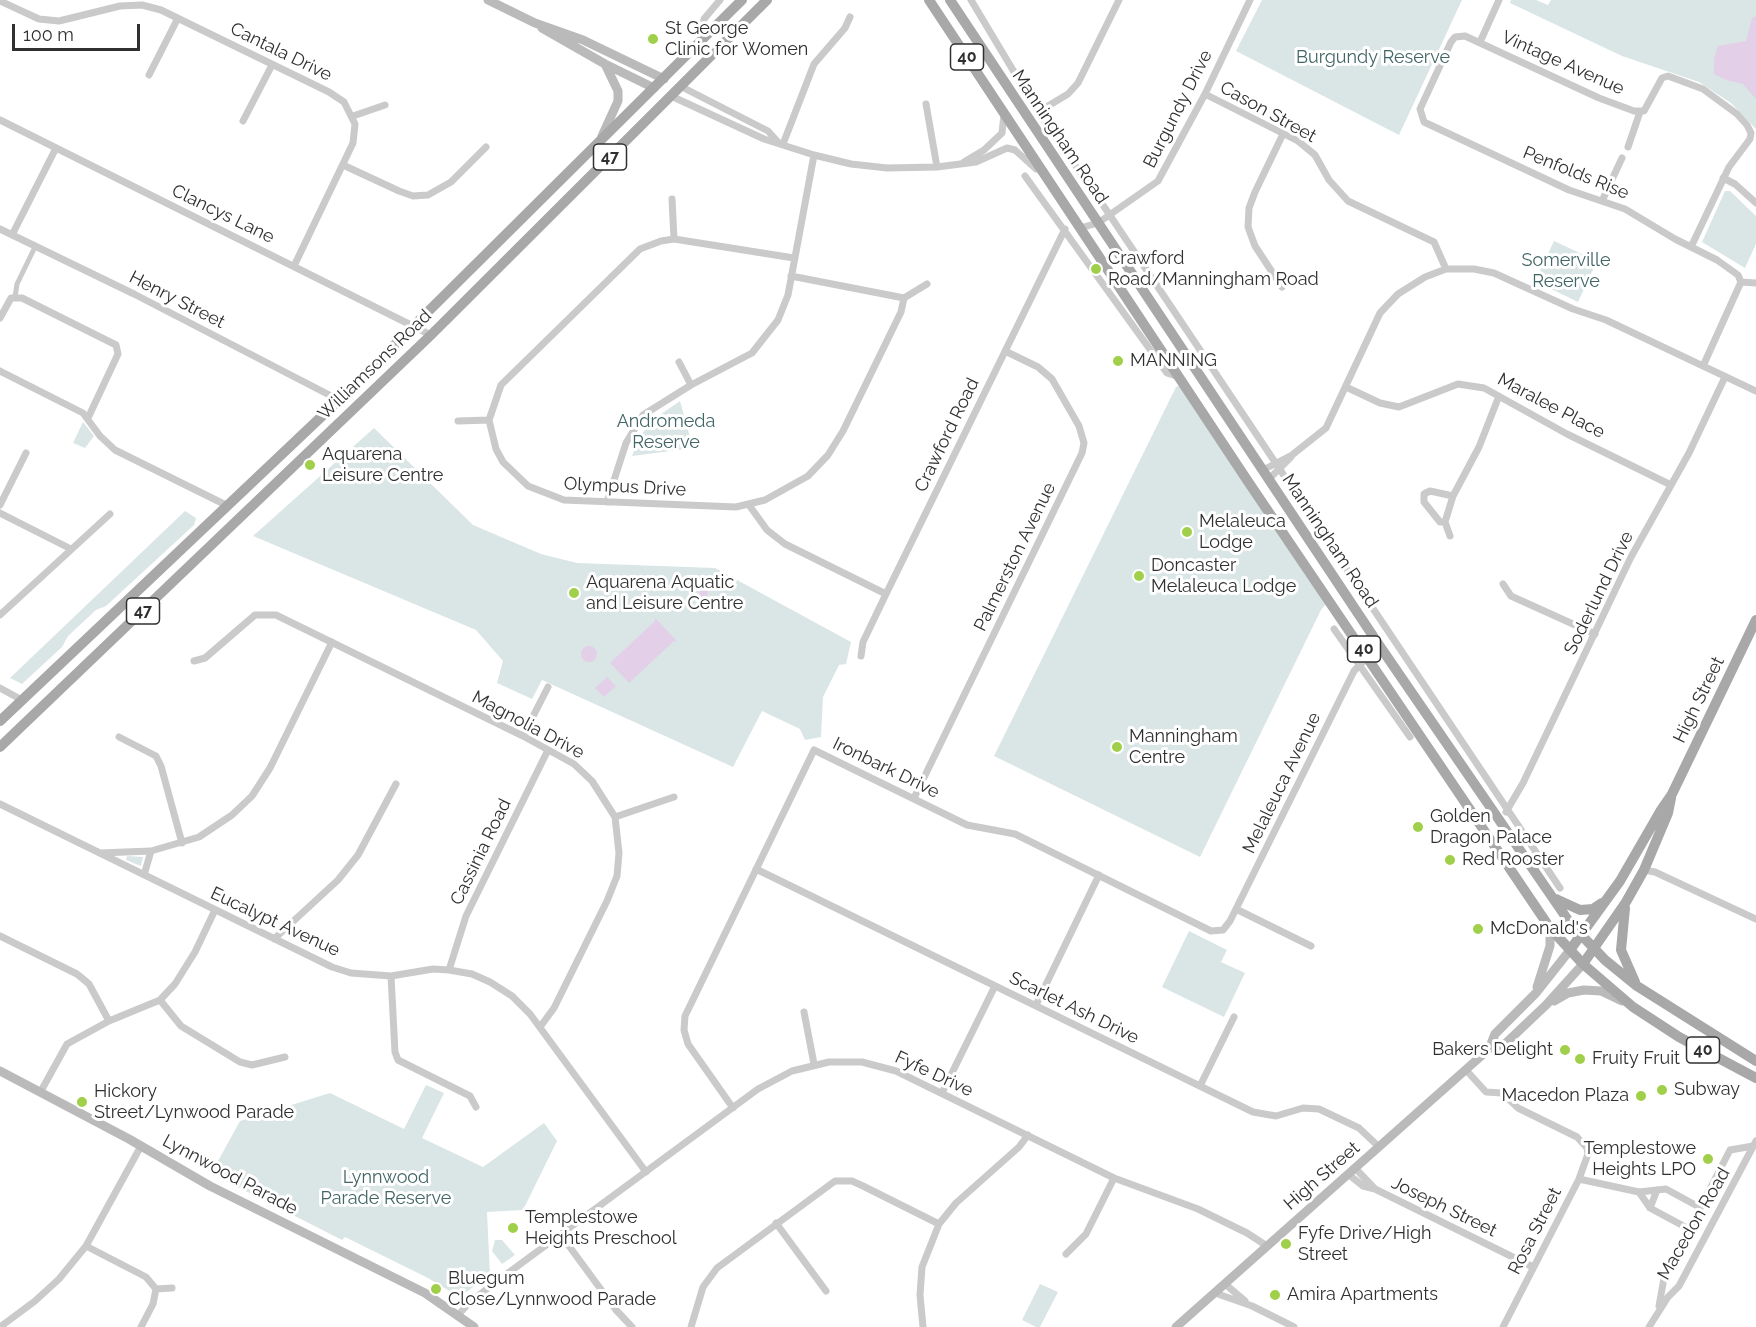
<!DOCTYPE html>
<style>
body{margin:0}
#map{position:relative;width:1756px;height:1327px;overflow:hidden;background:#fff;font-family:Raleway,sans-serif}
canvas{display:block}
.scale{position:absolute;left:12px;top:24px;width:128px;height:27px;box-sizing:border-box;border:3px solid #303030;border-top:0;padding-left:8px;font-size:18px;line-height:21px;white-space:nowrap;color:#303030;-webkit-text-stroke:4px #fff;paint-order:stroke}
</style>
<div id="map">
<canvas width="1756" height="1327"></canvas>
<div class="scale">100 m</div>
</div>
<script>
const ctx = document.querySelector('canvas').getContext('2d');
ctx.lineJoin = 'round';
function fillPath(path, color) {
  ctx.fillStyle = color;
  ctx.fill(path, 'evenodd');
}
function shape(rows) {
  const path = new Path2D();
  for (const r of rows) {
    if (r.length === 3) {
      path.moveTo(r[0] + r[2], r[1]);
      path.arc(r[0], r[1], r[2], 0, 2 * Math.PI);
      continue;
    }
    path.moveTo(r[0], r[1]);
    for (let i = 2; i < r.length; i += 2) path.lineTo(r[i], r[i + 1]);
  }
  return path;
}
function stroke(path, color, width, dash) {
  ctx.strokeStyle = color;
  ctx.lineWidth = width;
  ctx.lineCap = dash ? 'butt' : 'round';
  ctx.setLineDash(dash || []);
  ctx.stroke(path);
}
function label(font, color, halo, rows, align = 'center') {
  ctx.font = font + ' Raleway,sans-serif';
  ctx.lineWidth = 6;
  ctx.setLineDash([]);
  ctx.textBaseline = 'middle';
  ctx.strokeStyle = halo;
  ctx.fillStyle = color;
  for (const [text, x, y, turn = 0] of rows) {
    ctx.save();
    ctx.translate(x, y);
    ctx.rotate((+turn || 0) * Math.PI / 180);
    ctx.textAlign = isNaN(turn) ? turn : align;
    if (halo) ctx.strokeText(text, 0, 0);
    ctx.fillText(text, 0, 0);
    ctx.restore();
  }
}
fillPath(shape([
 [1262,0,1462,0,1399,135,1236,51],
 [1511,0,1536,0,1548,5,1551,0,1756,0,1756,129,1731,103,1699,82,1622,56,1510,3],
 [1725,191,1730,191,1756,216,1756,244,1745,268,1702,242],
 [1554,241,1597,261,1578,302,1535,281],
 [1184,384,1329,600,1321,610,1200,857,994,756,1176,387],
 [680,401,693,448,632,456,640,437,651,421],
 [83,422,94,436,85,448,73,443],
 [374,428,473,525,541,554,577,563,715,568,851,642,846,664,839,665,823,697,821,737,805,740,800,729,762,711,733,767,542,680,532,699,497,683,503,661,476,630,253,536],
 [185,511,196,518,194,525,106,606,96,610,68,636,62,647,22,684,10,678],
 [127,856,143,857,141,866,126,860],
 [1189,931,1227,950,1221,962,1245,973,1224,1017,1162,987],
 [426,1085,444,1093,422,1138,483,1167,544,1123,557,1141,523,1210,487,1212,490,1275,462,1295,456,1295,428,1278,345,1237,342,1240,222,1179,212,1172,240,1121,330,1093,404,1129],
 [495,1240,502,1240,515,1255,502,1264,492,1251],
 [1040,1284,1058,1292,1040,1327,1036,1327,1022,1320]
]), '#dae6e5');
fillPath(shape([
 [1756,16,1756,99,1743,84,1726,80,1714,74,1714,59,1718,46,1746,41,1752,18],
 [683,579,703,581,708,587,707,600,701,603,698,600,700,591,679,588],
 [655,618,677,641,674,641,629,683,610,663,655,621],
 [589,654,8],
 [607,677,616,686,604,697,595,688]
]), '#e4cfe8');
stroke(shape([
 [15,297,17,284,35,247]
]), '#cacaca', 5);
stroke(shape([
 [971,0,1038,112,1105,208,1560,888],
 [0,1,39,19,59,21,120,6,142,5,161,10,329,92,344,102,355,124,353,143,294,266],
 [703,39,704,19,720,0],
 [1480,42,1499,0],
 [149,75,178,18],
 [680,86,768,131,778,142],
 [1205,94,1298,141,1315,155,1329,180,1348,201,1434,242,1446,269],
 [671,96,764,139,814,155,851,164,887,168,937,167,976,162,1007,148,1015,150,1036,169],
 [926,104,937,167],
 [1038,112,1068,94,1078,83,1119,0],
 [353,116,385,105],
 [0,120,431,335],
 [243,121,272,65],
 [783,144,814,64,845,28,850,17],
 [1628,147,1640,112],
 [964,162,984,150,1002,133,1004,115],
 [343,165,399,191,413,196,428,195,451,182,486,147],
 [1025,176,1167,373,1179,377],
 [1723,178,1735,184,1756,203],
 [672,199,674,239],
 [1602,201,1622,158],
 [1080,228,1098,223,1158,181,1205,94,1250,0],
 [0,229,134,294,339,400],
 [12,235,56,148],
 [1691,247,1729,167,1750,139,1751,133,1747,125,1737,114,1703,89,1668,76,1662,78,1644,111,1634,111,1599,98,1465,36,1455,37,1451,42,1420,109,1424,122,1569,190,1625,209,1675,239,1717,260,1738,275,1741,282,1756,283],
 [794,258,674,239,661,241,640,249,501,385,489,420,496,449,503,462,528,486,564,500,736,507,765,500,808,476,828,455,843,431,901,312,904,298,927,284],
 [791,276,904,298],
 [1282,287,1255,246,1248,227,1249,208,1255,192,1283,134],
 [0,318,11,298,22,298,116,345,118,354,88,418],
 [679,362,691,385],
 [1703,366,1741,282],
 [0,371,83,413,100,436,115,450,228,506],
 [1346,387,1380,403,1399,407,1458,384,1484,388,1567,434,1671,485],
 [458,421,489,420],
 [1263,470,1292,455,1326,428,1380,313,1398,294,1425,277,1446,269,1474,269,1494,273,1573,309,1606,320,1756,391],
 [1268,480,1291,457],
 [607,502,626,443,643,415,691,385,752,353,778,320,788,295,814,155],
 [0,505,26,453],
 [749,505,767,530,785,544,886,594],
 [0,513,71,549],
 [1445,522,1440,522,1424,502,1424,494,1430,491,1453,496],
 [1450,536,1445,522,1453,496,1479,447,1499,396],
 [1503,584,1511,596,1595,634],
 [0,615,110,514],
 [1334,629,1410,737],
 [861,656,863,642,886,594,1065,229],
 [194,661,205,658,255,615,276,615,523,736,574,764,592,781,615,817,619,853,617,876,607,901,554,1008,540,1027],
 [0,688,22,700],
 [523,736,548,687],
 [119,737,156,756,161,766,182,843],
 [914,798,1082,453,1084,443,1079,426,1052,379,1038,367,1005,351],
 [0,804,332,967,351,973,391,976,433,969,449,970,472,974,490,982,512,996,530,1014,646,1172],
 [1506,812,1523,783,1631,557,1689,453,1725,377],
 [615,817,674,797],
 [151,851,199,837,232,815,252,796,270,768,332,642],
 [100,853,151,851,144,875],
 [756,869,1253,1112,1276,1116,1303,1108,1319,1109,1359,1128,1379,1147],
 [1644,870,1655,872,1756,919],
 [1236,909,1311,946],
 [0,936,77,974,89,984,109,1021],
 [274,939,338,880,358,855,396,784],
 [449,970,466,916,548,750],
 [391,976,395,1052,398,1060,470,1096,476,1107],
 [160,1000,181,1026,240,1062,252,1065,285,1057],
 [1036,1005,1099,875],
 [804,1012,814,1064],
 [1466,1070,1486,1092,1502,1093,1518,1108,1577,1137,1587,1148,1588,1154,1579,1179,1503,1327],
 [1200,1086,1234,1017],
 [41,1091,67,1044,109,1021,160,1000,175,984,195,952,215,910],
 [942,1093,995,986],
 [733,1108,688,1044,684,1030,685,1016,814,750,967,825,1015,834,1211,931,1223,930,1230,921,1354,671,1379,645],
 [1355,1168,1375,1189],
 [1348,1174,1363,1186,1375,1189,1533,1267],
 [1579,1179,1639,1192,1666,1189,1699,1207],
 [1639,1192,1650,1208,1689,1229],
 [1650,1208,1657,1190],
 [776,1223,826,1291],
 [561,1235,616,1310,632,1327],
 [86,1246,146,1277,156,1289,172,1288],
 [1066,1254,1086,1234,1114,1178],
 [1225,1284,1245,1301],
 [1215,1293,1252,1306,1294,1327],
 [1659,1306,1664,1278,1730,1150,1753,1146],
 [459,1314,470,1302,500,1279,758,1089,792,1071,829,1062,862,1062,896,1071,1114,1178,1198,1209,1247,1233,1267,1246],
 [0,1327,35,1301,59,1279,86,1246,141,1146],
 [141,1327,153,1304,156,1289],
 [691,1327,703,1287,717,1268,835,1181,852,1181,863,1186,939,1224],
 [923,1327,920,1295,922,1267,939,1224,956,1203,1019,1147,1028,1135],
 [1649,1327,1668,1297,1679,1286,1756,1141]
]), '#cacaca', 7);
stroke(shape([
 [488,0,535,23,583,40,664,79],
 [542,28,605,64,654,88],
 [602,136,618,101,618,91,605,64],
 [1537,987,1550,946,1550,928],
 [1554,1001,1568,993,1584,990,1601,991,1622,1001],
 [1489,1049,1495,1034,1536,993,1570,950],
 [0,1071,129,1139,210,1186,425,1293,474,1327],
 [1176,1327,1489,1049,1506,1043,1546,1005,1583,964]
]), '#bababa', 9);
stroke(shape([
 [929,0,1247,480,1550,928,1583,964,1633,1007,1679,1037,1756,1078],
 [950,0,1379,645,1570,923,1605,960,1637,986,1756,1061],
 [0,721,339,400,742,0],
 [0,747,431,335,767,0],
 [1556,899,1580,910,1593,909,1602,903],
 [1625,908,1621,950,1635,982],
 [1570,950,1620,881,1661,810,1672,794,1756,620],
 [1583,964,1626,902,1644,870,1668,813,1671,798]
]), '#a8a8a8', 10);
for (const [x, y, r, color] of [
 [653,39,6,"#a0d049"],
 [1096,269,6,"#a0d049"],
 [1118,361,6,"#a0d049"],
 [310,465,6,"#a0d049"],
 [1187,532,6,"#a0d049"],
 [1139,576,6,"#a0d049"],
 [574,593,6,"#a0d049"],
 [1117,747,6,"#a0d049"],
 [1418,827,6,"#a0d049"],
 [1450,860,6,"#a0d049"],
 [1478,929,6,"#a0d049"],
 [1565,1050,6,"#a0d049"],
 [1580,1059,6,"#a0d049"],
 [1662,1090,6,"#a0d049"],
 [1641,1096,6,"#a0d049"],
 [82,1102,6,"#a0d049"],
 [1708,1159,6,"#a0d049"],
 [513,1228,6,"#a0d049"],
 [1286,1244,6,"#a0d049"],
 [436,1289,6,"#a0d049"],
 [1275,1295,6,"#a0d049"]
]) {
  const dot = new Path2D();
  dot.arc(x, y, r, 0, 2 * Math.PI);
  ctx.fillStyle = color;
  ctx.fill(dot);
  stroke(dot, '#fff', 2);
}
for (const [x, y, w] of [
 [967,57,33],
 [610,157,33],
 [143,611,33],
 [1364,649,33],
 [1703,1050,33]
]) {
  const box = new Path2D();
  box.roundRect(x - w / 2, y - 13, w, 26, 4.5);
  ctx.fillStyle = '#fff';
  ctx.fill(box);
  stroke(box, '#303030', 1.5);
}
label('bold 16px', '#303030', null, [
 ["40",967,57],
 ["47",610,157],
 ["47",143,611],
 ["40",1364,649],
 ["40",1703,1050]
]);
label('18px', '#303030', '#fff', [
 ["St George",665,29],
 ["Clinic for Women",665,50],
 ["Crawford",1108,259],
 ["Road/Manningham Road",1108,280],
 ["MANNING",1130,361],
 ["Aquarena",322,455],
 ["Leisure Centre",322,476],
 ["Melaleuca",1199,522],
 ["Lodge",1199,543],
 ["Doncaster",1151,566],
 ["Melaleuca Lodge",1151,587],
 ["Aquarena Aquatic",586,583],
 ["and Leisure Centre",586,604],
 ["Manningham",1129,737],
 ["Centre",1129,758],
 ["Golden",1430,817],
 ["Dragon Palace",1430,838],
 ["Red Rooster",1462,860],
 ["McDonald's",1490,929],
 ["Bakers Delight",1553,1050,"right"],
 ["Fruity Fruit",1592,1059],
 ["Subway",1674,1090],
 ["Hickory",94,1092],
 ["Street/Lynwood Parade",94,1113],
 ["Macedon Plaza",1629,1096,"right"],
 ["Templestowe",1696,1149,"right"],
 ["Heights LPO",1696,1170,"right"],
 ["Templestowe",525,1218],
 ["Heights Preschool",525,1239],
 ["Fyfe Drive/High",1298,1234],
 ["Street",1298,1255],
 ["Bluegum",448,1279],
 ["Close/Lynnwood Parade",448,1300],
 ["Amira Apartments",1287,1295]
], 'left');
label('18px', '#303030', '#fff', [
 ["Cantala Drive",281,52,26],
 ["Vintage Avenue",1563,63,24],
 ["Burgundy Drive",1178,109,-63],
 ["Cason Street",1268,112,29],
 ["Manningham Road",1060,137,56],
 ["Penfolds Rise",1576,173,22],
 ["Clancys Lane",223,214,26],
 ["Henry Street",177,300,27],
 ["Williamsons Road",375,365,-44],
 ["Maralee Place",1551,406,28],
 ["Crawford Road",947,435,-64],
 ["Olympus Drive",625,487,3],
 ["Manningham Road",1330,541,56],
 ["Palmerston Avenue",1015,557,-64],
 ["Soderlund Drive",1599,593,-64],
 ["High Street",1699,700,-64],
 ["Magnolia Drive",528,725,28],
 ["Ironbark Drive",886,768,26],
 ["Melaleuca Avenue",1282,783,-64],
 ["Cassinia Road",481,852,-64],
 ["Eucalypt Avenue",275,922,25],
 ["Scarlet Ash Drive",1074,1008,26],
 ["Fyfe Drive",934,1074,25],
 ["Lynnwood Parade",230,1175,28],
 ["High Street",1322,1176,-41],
 ["Joseph Street",1444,1207,26],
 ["Macedon Road",1694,1224,-60],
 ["Rosa Street",1535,1231,-63]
]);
label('18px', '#426665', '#fff', [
 ["Burgundy Reserve",1373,58],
 ["Somerville",1566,261],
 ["Reserve",1566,282],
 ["Andromeda",666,422],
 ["Reserve",666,443],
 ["Lynnwood",386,1178],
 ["Parade Reserve",386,1199]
]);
</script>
